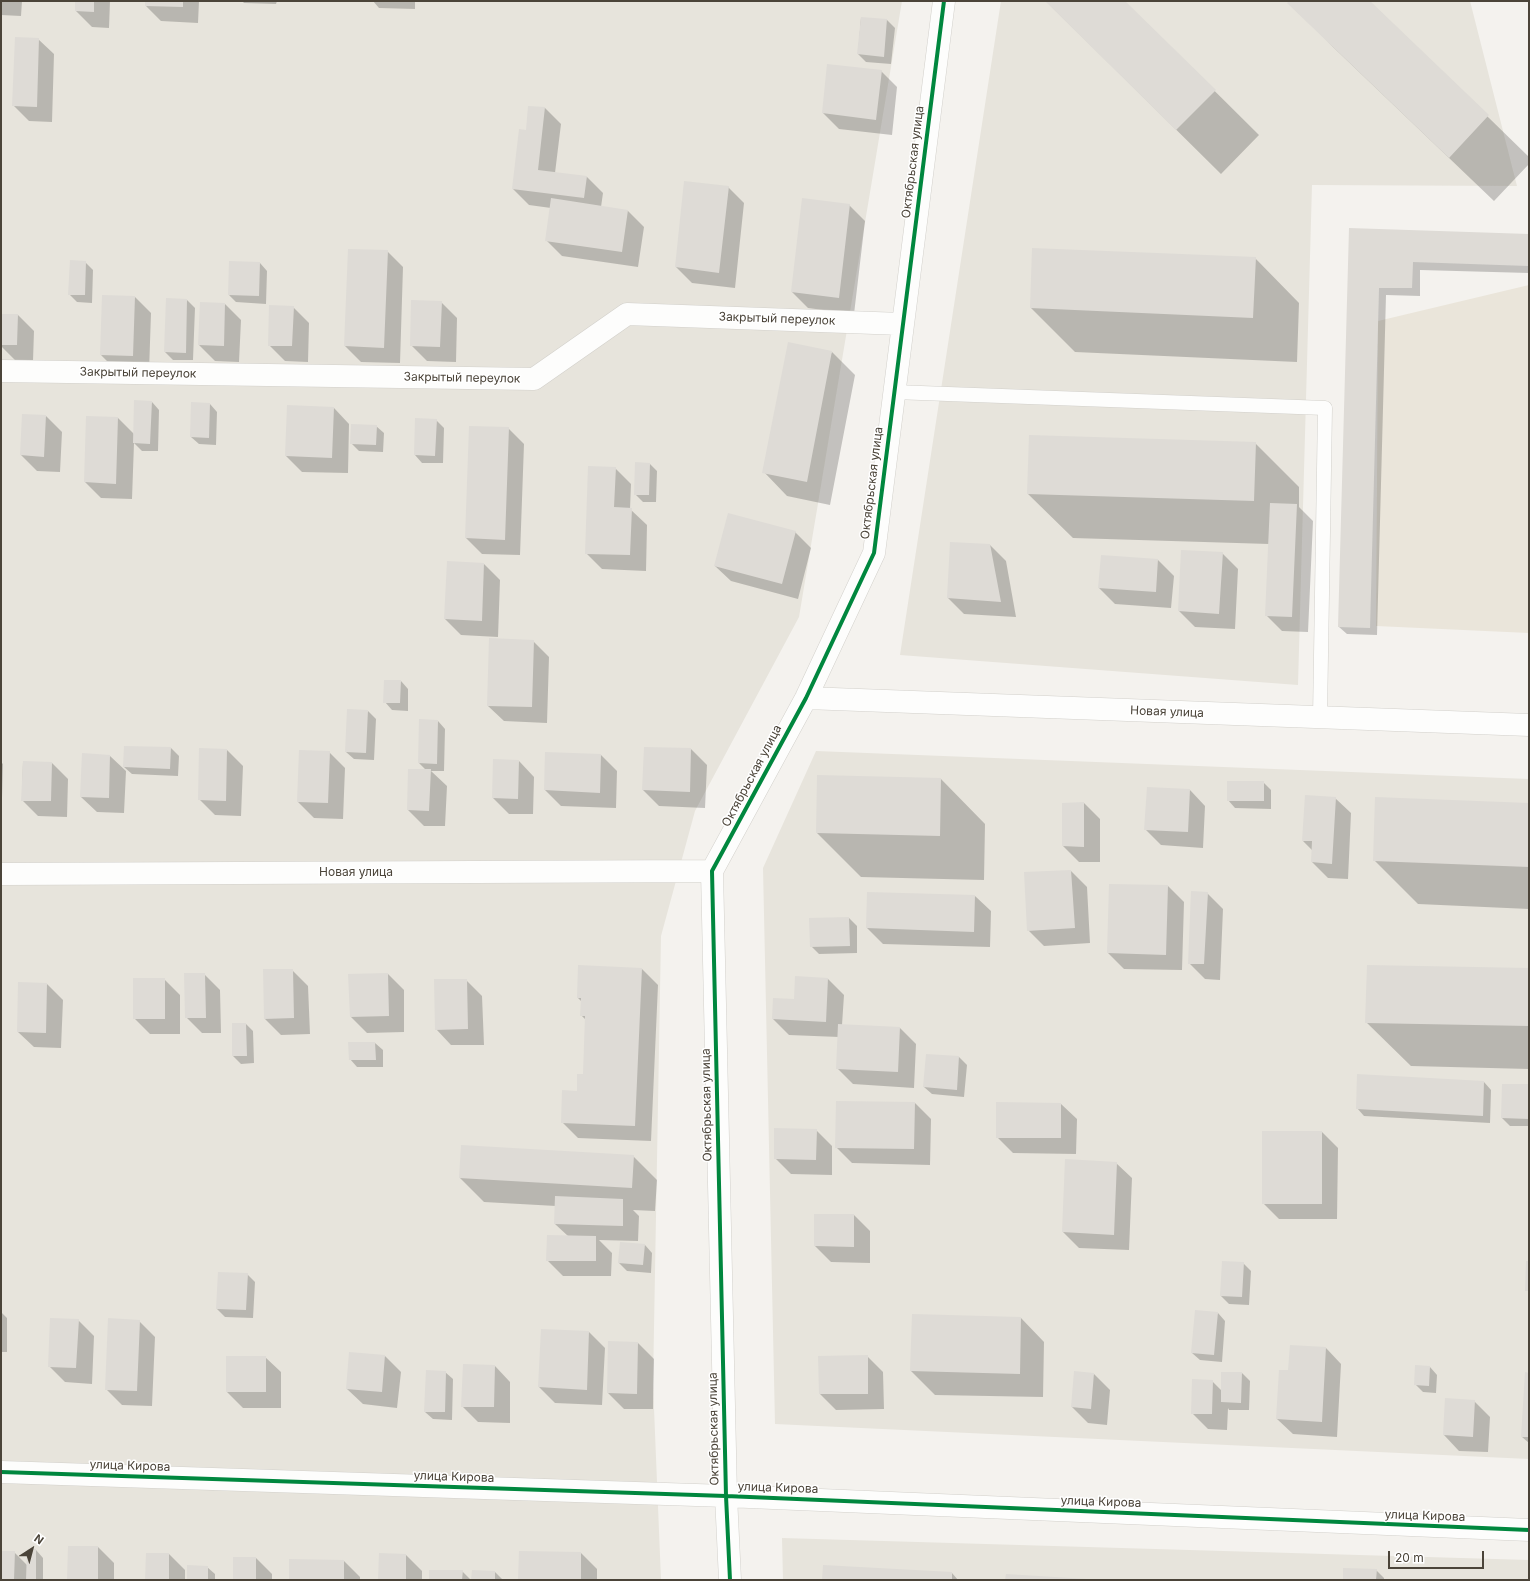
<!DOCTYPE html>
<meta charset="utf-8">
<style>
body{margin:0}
#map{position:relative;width:1530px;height:1581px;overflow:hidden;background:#f4f2ee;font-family:Inter,sans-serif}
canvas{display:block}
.frame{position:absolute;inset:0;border:2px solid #4b4439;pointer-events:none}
.north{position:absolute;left:12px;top:1529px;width:40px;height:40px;-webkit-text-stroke:3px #fff;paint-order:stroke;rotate:36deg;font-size:11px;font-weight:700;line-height:16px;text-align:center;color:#4b4439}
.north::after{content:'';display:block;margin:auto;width:14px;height:18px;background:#4b4439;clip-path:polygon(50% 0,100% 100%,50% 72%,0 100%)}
.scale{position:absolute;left:1388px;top:1551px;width:96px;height:18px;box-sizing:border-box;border:2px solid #4b4439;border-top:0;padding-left:5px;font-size:12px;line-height:14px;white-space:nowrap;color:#4b4439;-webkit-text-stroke:3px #fff;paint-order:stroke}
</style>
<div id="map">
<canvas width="1530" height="1581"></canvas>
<div class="frame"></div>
<div class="north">N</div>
<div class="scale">20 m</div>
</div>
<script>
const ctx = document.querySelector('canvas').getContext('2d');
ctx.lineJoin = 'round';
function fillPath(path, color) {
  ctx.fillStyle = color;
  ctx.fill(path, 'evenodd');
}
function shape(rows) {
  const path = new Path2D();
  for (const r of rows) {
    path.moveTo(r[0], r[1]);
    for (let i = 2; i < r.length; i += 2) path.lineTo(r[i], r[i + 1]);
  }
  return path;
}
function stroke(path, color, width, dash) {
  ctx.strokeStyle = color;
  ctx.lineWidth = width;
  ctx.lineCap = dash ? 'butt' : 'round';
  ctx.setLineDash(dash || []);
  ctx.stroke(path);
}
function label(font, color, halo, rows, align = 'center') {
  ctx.font = font + ' Inter,sans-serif';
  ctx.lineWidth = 3;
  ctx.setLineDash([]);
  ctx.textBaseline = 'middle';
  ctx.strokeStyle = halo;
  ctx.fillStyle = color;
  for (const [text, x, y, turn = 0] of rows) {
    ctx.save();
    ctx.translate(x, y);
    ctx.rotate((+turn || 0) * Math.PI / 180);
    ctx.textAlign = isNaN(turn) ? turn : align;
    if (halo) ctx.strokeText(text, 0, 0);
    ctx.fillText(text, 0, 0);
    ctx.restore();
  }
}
fillPath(shape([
 [1,1,902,1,799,617,695,811,661,936,653,1384,661,1580,1,1580],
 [1001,1,1470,1,1517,186,1312,185,1298,685,900,655],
 [816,751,1529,779,1529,1459,775,1424,763,868],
 [782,1538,1529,1560,1529,1580,783,1580]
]), '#e7e4dc');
fillPath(shape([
 [1529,285,1529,633,1376,626,1378,321]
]), '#eae5da');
fillPath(shape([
 [1,1,22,1,21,16,1,15],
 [76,1,110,1,109,28,92,27,76,11],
 [146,1,199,1,198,23,161,21,146,6],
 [242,1,277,1,276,4,244,3],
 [373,1,415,1,415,9,379,8],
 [1046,1,1124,1,1259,135,1221,174],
 [1290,1,1369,1,1529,157,1529,164,1494,201,1333,47],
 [861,18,887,20,895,28,891,64,866,62,858,54],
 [38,39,54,54,52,122,29,121,13,105],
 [881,71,897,87,892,135,839,129,823,113],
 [529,107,545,108,561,124,555,173,587,177,603,193,601,207,628,211,644,227,638,267,562,256,546,240,551,208,529,205,513,189,527,131],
 [728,187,744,203,735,288,692,283,676,267],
 [849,205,865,221,854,314,808,308,792,292],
 [1350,229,1529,235,1529,273,1420,270,1420,296,1386,295,1377,635,1347,634,1339,627],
 [387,251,403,267,400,363,361,362,345,346],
 [1255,258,1299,303,1297,362,1075,352,1031,308],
 [85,262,93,270,92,303,77,302,69,294],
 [260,263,267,271,266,304,236,302,229,295],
 [135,297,151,313,149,372,116,370,101,355],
 [187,300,195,308,193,360,173,360,165,352],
 [441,302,457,318,456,362,427,361,411,345],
 [225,304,241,320,239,362,215,361,199,345],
 [293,307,309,323,308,362,285,361,269,345],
 [1,315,18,315,34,331,33,361,16,361,1,346],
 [832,352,855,375,830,505,787,496,764,472],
 [152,402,159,410,158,451,142,451,134,443,132,499,101,498,85,482,87,417,118,418,134,434],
 [210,404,217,412,216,445,199,444,191,437],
 [334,408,349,424,348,473,302,472,286,456],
 [46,416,62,432,60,472,37,471,21,455],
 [416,419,436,420,444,428,443,463,422,463,415,455],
 [376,426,384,433,383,452,359,451,351,443],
 [508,428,524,444,520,555,482,554,466,538],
 [1255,443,1299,487,1299,507,1313,521,1308,632,1282,631,1266,615,1269,544,1073,538,1028,494],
 [650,464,657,471,656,502,643,502,635,494],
 [615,468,631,484,630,509,647,525,646,571,602,569,586,553],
 [795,532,811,548,798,599,731,581,715,566],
 [990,545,1006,561,1016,617,964,614,948,598],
 [1222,553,1238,569,1235,629,1195,627,1179,611],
 [1158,560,1174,576,1171,608,1115,604,1099,588],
 [484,564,500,580,498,637,461,635,445,619],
 [533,641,549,657,547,723,504,721,488,706],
 [401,681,408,689,408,711,392,710,385,702],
 [368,711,376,719,374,760,354,759,346,752],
 [438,721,445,729,444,771,431,771,447,786,445,826,424,826,408,810,426,770,419,763],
 [171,748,179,756,178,776,132,774,124,767],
 [645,748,691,749,707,765,705,808,659,806,643,790],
 [227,750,243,766,241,816,215,815,199,799],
 [329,752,345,768,343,819,314,818,298,802],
 [601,755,617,771,616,808,561,806,545,790],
 [110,756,126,771,124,813,97,812,81,797],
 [519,761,534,777,533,814,509,814,493,798],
 [1,762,3,764,2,798,1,798],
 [23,762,52,763,68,779,67,817,38,816,22,800],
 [941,779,985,824,984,880,861,877,817,833],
 [1263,782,1271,790,1271,809,1235,808,1228,800],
 [1190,790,1205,806,1203,848,1161,845,1145,829],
 [1335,798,1351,813,1348,879,1328,878,1312,862,1312,850,1303,841],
 [1084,803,1100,819,1100,862,1079,862,1063,846],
 [1529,804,1529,909,1418,904,1374,860],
 [1071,871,1087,887,1090,943,1044,946,1028,930,1025,873],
 [1168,886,1184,902,1182,970,1124,969,1108,953],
 [1207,893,1223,909,1220,980,1205,979,1189,963],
 [975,896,991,911,990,947,883,944,867,928],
 [849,918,857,926,857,953,819,954,811,946],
 [642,969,658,985,651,1141,578,1138,562,1122,578,1092,584,1075,586,1020,581,1015,582,1002,578,998],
 [1529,969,1529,1069,1411,1066,1366,1022],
 [292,970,308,986,310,1034,281,1035,265,1019],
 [204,974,220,990,221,1033,202,1033,186,1017],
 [388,974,404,990,404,1032,367,1033,351,1017],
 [795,977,828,979,844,995,842,1025,900,1028,916,1044,914,1088,853,1084,837,1068,839,1037,789,1035,773,1019,795,1000],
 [164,979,180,995,180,1034,150,1034,134,1018],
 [466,980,482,996,484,1045,451,1045,436,1029],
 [47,984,63,1000,61,1048,34,1047,18,1032],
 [246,1024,253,1031,254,1063,241,1064,233,1056],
 [375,1043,383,1050,383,1067,357,1067,350,1059],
 [927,1055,959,1057,967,1065,964,1097,932,1094,924,1087],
 [1484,1082,1491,1090,1490,1123,1364,1116,1357,1108],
 [1529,1085,1529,1126,1510,1126,1502,1118],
 [915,1103,931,1119,930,1165,852,1163,836,1147],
 [1061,1104,1077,1119,1076,1154,1013,1153,997,1137],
 [816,1130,832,1146,832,1175,791,1174,775,1158],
 [1322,1132,1338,1148,1337,1219,1279,1219,1263,1203],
 [633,1156,657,1180,655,1211,633,1210,639,1216,638,1241,599,1240,612,1253,611,1276,563,1276,547,1260,568,1236,555,1224,556,1206,484,1202,460,1178],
 [1116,1163,1132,1178,1129,1250,1079,1248,1063,1232],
 [815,1215,854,1215,870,1231,870,1263,831,1262,815,1246],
 [645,1245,652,1253,651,1273,627,1271,619,1263],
 [1243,1263,1251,1271,1249,1305,1229,1304,1221,1296],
 [247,1274,255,1282,253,1318,225,1317,217,1309],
 [1,1312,7,1318,7,1352,1,1352],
 [1218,1313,1225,1321,1222,1362,1200,1360,1192,1353],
 [1021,1318,1044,1342,1043,1397,935,1395,911,1371],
 [78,1320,94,1336,92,1384,65,1382,49,1366],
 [139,1321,155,1337,152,1406,122,1405,106,1389],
 [589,1332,605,1348,602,1405,555,1403,539,1387],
 [638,1343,654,1359,653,1409,624,1409,608,1393],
 [1326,1348,1341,1364,1337,1437,1293,1434,1277,1419,1289,1371],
 [385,1356,401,1372,397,1408,363,1404,347,1389],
 [867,1356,883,1372,884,1409,836,1410,820,1394],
 [227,1357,265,1357,281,1372,281,1408,243,1408,227,1392],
 [495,1366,510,1382,510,1423,478,1422,462,1406],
 [1430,1367,1437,1375,1436,1393,1423,1392,1415,1384],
 [445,1372,453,1379,452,1420,433,1419,425,1412],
 [1242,1373,1250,1381,1249,1410,1229,1410,1228,1408,1227,1430,1208,1429,1192,1413,1212,1381,1222,1391],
 [1094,1374,1110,1390,1107,1425,1088,1423,1072,1407],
 [1529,1374,1529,1443,1522,1437],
 [1474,1401,1490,1417,1488,1452,1459,1451,1444,1435],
 [98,1547,114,1563,114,1580,68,1580],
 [36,1550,43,1558,43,1580,1,1580,1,1552,14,1552,27,1565],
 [581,1553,597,1569,597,1580,519,1580],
 [169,1554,185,1570,185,1580,146,1580],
 [406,1555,422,1571,422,1580,379,1580],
 [234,1558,256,1558,272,1574,272,1580,234,1580],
 [344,1561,360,1577,360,1580,290,1580],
 [207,1567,215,1574,215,1580,188,1580],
 [1376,1570,1384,1578,1384,1580,1344,1580],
 [462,1571,471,1580,430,1580],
 [495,1572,503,1580,472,1580],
 [952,1573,958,1580,823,1580]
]), '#0003');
fillPath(shape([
 [75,1,94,1,94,12,75,11],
 [145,1,183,1,183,7,145,6],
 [1045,1,1125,1,1216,90,1176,130],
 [1289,1,1370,1,1489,115,1449,158,1287,3],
 [861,17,887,19,884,57,857,54],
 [15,37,39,38,37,107,12,106],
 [827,64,882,70,876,120,822,113],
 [528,106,545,107,538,170,587,176,584,198,512,189,519,129,526,130],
 [684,181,729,186,719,273,675,267],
 [551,198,628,210,622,252,545,241],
 [802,198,850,204,839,298,791,292],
 [1349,228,1529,234,1529,266,1413,262,1412,288,1379,288,1370,628,1338,627],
 [1032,248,1256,257,1253,318,1030,308],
 [348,249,388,250,384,348,344,346],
 [70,260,86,261,85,295,68,295],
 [229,261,260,262,259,296,228,295],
 [102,295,135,296,133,356,100,355],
 [166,298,187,299,186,353,164,352],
 [411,300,442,301,440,347,410,346],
 [200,302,225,303,224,346,198,345],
 [269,305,294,306,292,346,268,346],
 [1,314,18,314,17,345,1,345],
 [788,342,832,351,807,482,762,473],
 [134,400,152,401,150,444,133,443],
 [191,402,210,403,209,438,190,437],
 [287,405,334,407,332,458,285,456],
 [22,414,46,415,44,457,20,455],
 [86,416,118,417,116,484,84,482],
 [415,418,437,419,435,456,414,455],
 [351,424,377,425,376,445,350,444],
 [469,426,509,427,505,540,465,538],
 [1029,435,1256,442,1254,501,1027,494],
 [635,462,650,463,649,495,634,495],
 [588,466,616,467,614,507,632,508,630,555,585,554],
 [1270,503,1297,504,1292,617,1265,616],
 [728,513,796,531,782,584,714,566],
 [950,542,990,544,1001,602,947,598],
 [1181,550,1223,552,1219,614,1178,611],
 [1101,555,1158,559,1156,592,1098,588],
 [447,561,484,563,482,621,444,619],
 [489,638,534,640,532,707,487,706],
 [384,680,401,680,400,703,383,703],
 [347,709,368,710,366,753,345,752],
 [419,719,438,720,437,764,418,763],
 [124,746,171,747,170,769,123,767],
 [644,747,691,748,690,792,642,790],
 [199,748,227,749,226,801,198,800],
 [299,750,330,751,328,803,297,802],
 [545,752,601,754,600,793,544,790],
 [82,753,110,755,109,798,80,797],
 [493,759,519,760,518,799,492,798],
 [23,761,52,762,51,801,21,801],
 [408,769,431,769,429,811,407,810],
 [817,775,941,778,940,836,816,833],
 [1227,781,1264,781,1264,801,1227,801],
 [1147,787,1190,789,1188,832,1144,830],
 [1305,795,1336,797,1332,864,1311,862,1312,841,1302,841],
 [1375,797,1529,803,1529,867,1373,861],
 [1084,802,1084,847,1062,846,1062,803],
 [1071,870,1075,928,1027,931,1024,872],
 [1109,884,1168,885,1166,955,1107,953],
 [1191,891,1208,892,1204,964,1188,964],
 [867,892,975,895,974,932,866,928],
 [849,917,850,946,810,947,809,918],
 [578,965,642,968,635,1126,561,1123,562,1090,577,1091,577,1074,583,1074,585,1016,580,1016,581,998,577,998],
 [1367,965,1529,968,1529,1026,1365,1023],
 [263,969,293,969,294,1018,264,1019],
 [184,973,205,973,206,1018,185,1018],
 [388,973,389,1016,350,1017,348,974],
 [795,976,828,978,826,1022,772,1019,773,998,794,999],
 [133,978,165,978,165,1019,133,1019],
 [434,979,467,979,468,1029,435,1030],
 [18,982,47,983,46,1033,17,1032],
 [232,1023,246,1023,247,1056,232,1056],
 [838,1024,900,1027,898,1072,836,1069],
 [348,1042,375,1042,376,1060,349,1060],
 [926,1054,959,1056,957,1090,923,1087],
 [1357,1074,1484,1081,1483,1116,1356,1109],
 [1502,1084,1529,1084,1529,1119,1501,1118],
 [836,1101,915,1102,914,1149,835,1148],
 [996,1102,1061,1103,1061,1138,996,1138],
 [774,1128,817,1129,816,1160,774,1159],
 [1262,1131,1322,1131,1322,1204,1262,1204],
 [461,1145,634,1155,632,1188,459,1178],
 [1065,1159,1117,1162,1114,1235,1062,1232],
 [555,1196,623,1199,623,1226,554,1224],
 [814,1214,854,1214,854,1247,814,1246],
 [547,1235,596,1236,596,1261,546,1261],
 [620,1242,645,1244,643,1265,618,1263],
 [1222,1261,1244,1262,1242,1297,1220,1296],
 [1526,1261,1529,1261,1529,1291,1525,1291],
 [218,1272,248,1273,246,1310,216,1309],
 [1195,1310,1218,1312,1214,1355,1191,1353],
 [912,1314,1021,1317,1020,1374,910,1371],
 [50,1318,79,1319,76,1368,48,1367],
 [108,1318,140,1320,137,1391,105,1390],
 [541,1329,589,1331,587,1390,538,1387],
 [608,1341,638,1342,637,1394,607,1393],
 [1290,1345,1326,1347,1322,1422,1276,1419,1279,1370,1288,1370],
 [349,1352,385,1355,382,1392,346,1389],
 [868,1355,868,1394,819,1394,818,1356],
 [226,1356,266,1356,266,1392,226,1392],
 [463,1364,495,1365,494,1407,461,1407],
 [1415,1365,1430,1366,1429,1386,1414,1385],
 [426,1370,446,1371,445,1412,424,1412],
 [1074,1371,1094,1373,1091,1409,1071,1407],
 [1221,1372,1242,1372,1241,1403,1221,1402],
 [1525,1372,1529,1373,1529,1437,1521,1437],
 [1192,1379,1213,1380,1212,1414,1191,1414],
 [1445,1398,1475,1400,1473,1437,1443,1435],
 [68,1546,98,1546,98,1580,67,1580],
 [27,1549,36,1549,36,1580,26,1580],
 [1,1551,15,1551,14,1580,1,1580],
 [519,1551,581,1552,581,1580,518,1580],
 [146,1553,169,1553,169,1580,145,1580],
 [379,1553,406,1554,406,1580,378,1580],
 [233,1557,256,1557,256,1580,233,1580],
 [289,1559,344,1560,344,1580,289,1580],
 [187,1565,208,1566,208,1580,187,1580],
 [823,1565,952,1572,952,1580,822,1580],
 [1343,1568,1377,1569,1376,1580,1343,1580],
 [429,1570,463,1570,462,1580,429,1580],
 [472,1570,495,1571,495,1580,471,1580],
 [1006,1574,1087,1579,1086,1580,1005,1580]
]), '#dedbd6');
const service = shape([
 [894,392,1325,408,1320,717]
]);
const minor = shape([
 [1,371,534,379,627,314,902,324],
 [806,698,1529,725],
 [1,874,712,871],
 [1,1472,726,1496,1529,1530],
 [730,1580,726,1496,712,871,806,698,874,553,944,1]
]);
stroke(service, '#d2d0cb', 15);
stroke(minor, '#d2d0cb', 23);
stroke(service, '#fdfdfc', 14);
stroke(minor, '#fdfdfc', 22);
stroke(shape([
 [1,1472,726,1496,1529,1530],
 [730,1580,726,1496,712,871,806,698,874,553,944,1]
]), '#00873e', 4);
label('12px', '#4b4439', '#fff', [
 ["Октябрьская улица",913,162,-83],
 ["Закрытый переулок",777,319,2],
 ["Закрытый переулок",138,373,1],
 ["Закрытый переулок",462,378,1],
 ["Октябрьская улица",872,483,-83],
 ["Новая улица",1167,712,2],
 ["Октябрьская улица",752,776,-62],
 ["Новая улица",356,872],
 ["Октябрьская улица",707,1105,-91],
 ["Октябрьская улица",714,1429,-91],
 ["улица Кирова",130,1466,2],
 ["улица Кирова",454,1477,2],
 ["улица Кирова",778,1488,2],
 ["улица Кирова",1101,1502,2],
 ["улица Кирова",1425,1516,2]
]);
</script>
